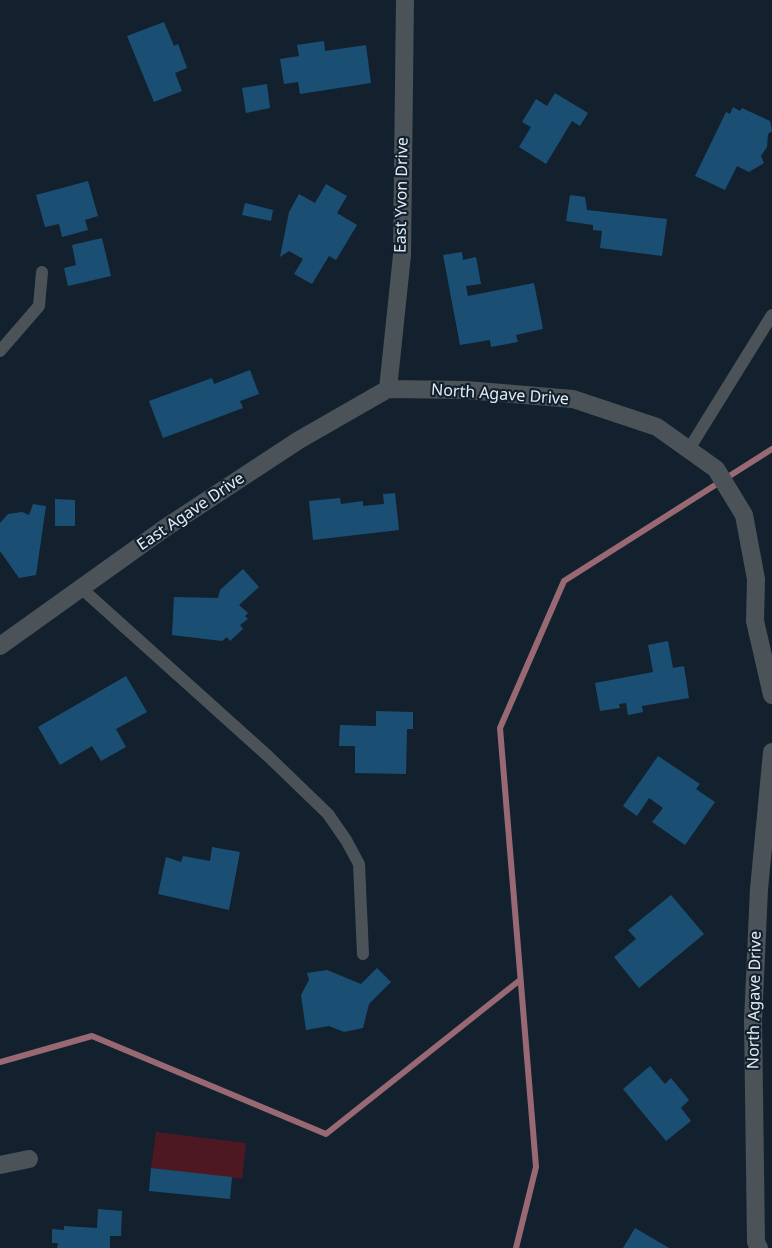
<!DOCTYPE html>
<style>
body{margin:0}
canvas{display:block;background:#12212d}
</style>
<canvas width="772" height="1248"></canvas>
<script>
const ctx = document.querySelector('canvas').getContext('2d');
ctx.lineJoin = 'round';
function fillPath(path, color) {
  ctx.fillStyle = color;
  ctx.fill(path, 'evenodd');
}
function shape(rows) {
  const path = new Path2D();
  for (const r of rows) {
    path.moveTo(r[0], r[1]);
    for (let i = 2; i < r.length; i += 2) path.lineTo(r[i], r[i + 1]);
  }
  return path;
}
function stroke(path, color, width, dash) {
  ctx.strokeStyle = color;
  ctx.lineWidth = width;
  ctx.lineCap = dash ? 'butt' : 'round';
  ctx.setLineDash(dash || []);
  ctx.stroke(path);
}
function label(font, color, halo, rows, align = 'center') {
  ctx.font = font + ' "Noto Sans",sans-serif';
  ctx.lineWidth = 4.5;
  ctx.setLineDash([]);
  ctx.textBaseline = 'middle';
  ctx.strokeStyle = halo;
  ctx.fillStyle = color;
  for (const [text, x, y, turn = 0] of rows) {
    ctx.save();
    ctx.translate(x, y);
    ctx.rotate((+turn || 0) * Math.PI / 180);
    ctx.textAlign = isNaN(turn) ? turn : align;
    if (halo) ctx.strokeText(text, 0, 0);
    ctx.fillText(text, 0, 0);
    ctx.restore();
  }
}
fillPath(shape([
 [156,1132,246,1143,242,1179,151,1168]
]), '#4e1822');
stroke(shape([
 [0,1062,92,1036,326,1134,520,980],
 [516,1248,536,1167,500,728,564,581,772,449]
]), '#986873', 6);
fillPath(shape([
 [164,22,174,46,178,44,187,68,175,73,182,91,154,102,127,36],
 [324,41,325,51,366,45,371,83,300,94,298,82,284,84,280,59,299,56,297,45],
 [267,84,270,108,246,113,242,88],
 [555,93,588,113,580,126,572,121,546,164,519,147,531,127,522,122,536,99,547,106],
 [733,107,740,111,742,108,770,121,772,131,768,134,767,147,761,156,764,163,749,172,737,166,725,190,695,176,726,112,730,114],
 [88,181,98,216,85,220,88,230,62,237,59,224,45,227,36,195],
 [326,184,347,196,337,213,357,225,336,260,329,256,312,284,294,274,303,259,289,251,280,257,289,212,299,194,315,203],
 [570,195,585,197,587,210,667,219,662,256,600,248,602,231,593,230,593,225,566,221],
 [245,203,273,210,271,221,242,215],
 [102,238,111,276,68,286,64,268,76,265,72,245],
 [462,252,463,260,476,257,481,284,466,286,468,296,534,283,543,329,516,335,518,342,491,347,490,340,460,345,443,255],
 [250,370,259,394,240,401,243,408,163,438,149,401,212,378,214,384],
 [395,493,399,530,313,540,309,501,340,498,341,504,363,501,363,506,384,504,383,494],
 [55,499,75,500,75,526,55,526],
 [33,504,46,506,36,575,19,578,0,551,0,523,8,514,22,512,29,515],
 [243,569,259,587,239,605,248,613,245,616,248,619,240,625,243,629,230,641,227,637,222,641,172,635,174,597,218,598,220,590],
 [668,641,673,668,684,666,689,698,642,706,643,712,628,715,626,703,619,704,620,708,600,711,595,683,653,672,648,645],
 [126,676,147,712,116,729,126,747,101,761,92,746,60,765,38,727],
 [376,711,413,712,413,729,407,729,406,774,355,773,355,746,339,746,340,725,376,726],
 [658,756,700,784,696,789,715,802,685,845,652,822,663,808,649,798,637,816,623,806],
 [212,847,240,852,229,910,158,894,166,857,181,862,183,856,210,861],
 [671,895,704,934,639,988,614,957,636,939,628,930],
 [377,968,391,982,369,1004,363,1028,344,1032,329,1026,306,1030,301,995,309,980,307,973,327,970,361,984],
 [650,1066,665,1084,671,1078,689,1100,681,1108,691,1121,666,1141,623,1089],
 [151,1168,232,1177,230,1199,149,1191],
 [98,1209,122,1211,121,1236,110,1236,110,1248,57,1248,58,1243,52,1243,52,1229,64,1230,64,1226,97,1228],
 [635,1228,669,1248,623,1248]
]), '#1b4e73');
stroke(shape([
 [0,351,39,306,42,272],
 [689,449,772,315],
 [81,588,269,757,328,814,346,840,359,864,363,954]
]), '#4b5258', 12);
stroke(shape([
 [388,389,466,390,573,399,657,427,716,469,744,515,756,579,755,621,772,695],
 [388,389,402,255,405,0],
 [0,646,165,528,299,440,388,389],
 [0,1165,29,1159],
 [759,1248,756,1242,753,1021,759,889,772,752]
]), '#4b5258', 18);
label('16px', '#e2ecf4', '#12212d', [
 ["East Yvon Drive",402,195,-89],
 ["North Agave Drive",500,395,4],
 ["East Agave Drive",191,512,-34],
 ["North Agave Drive",755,1000,-89]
]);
</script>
